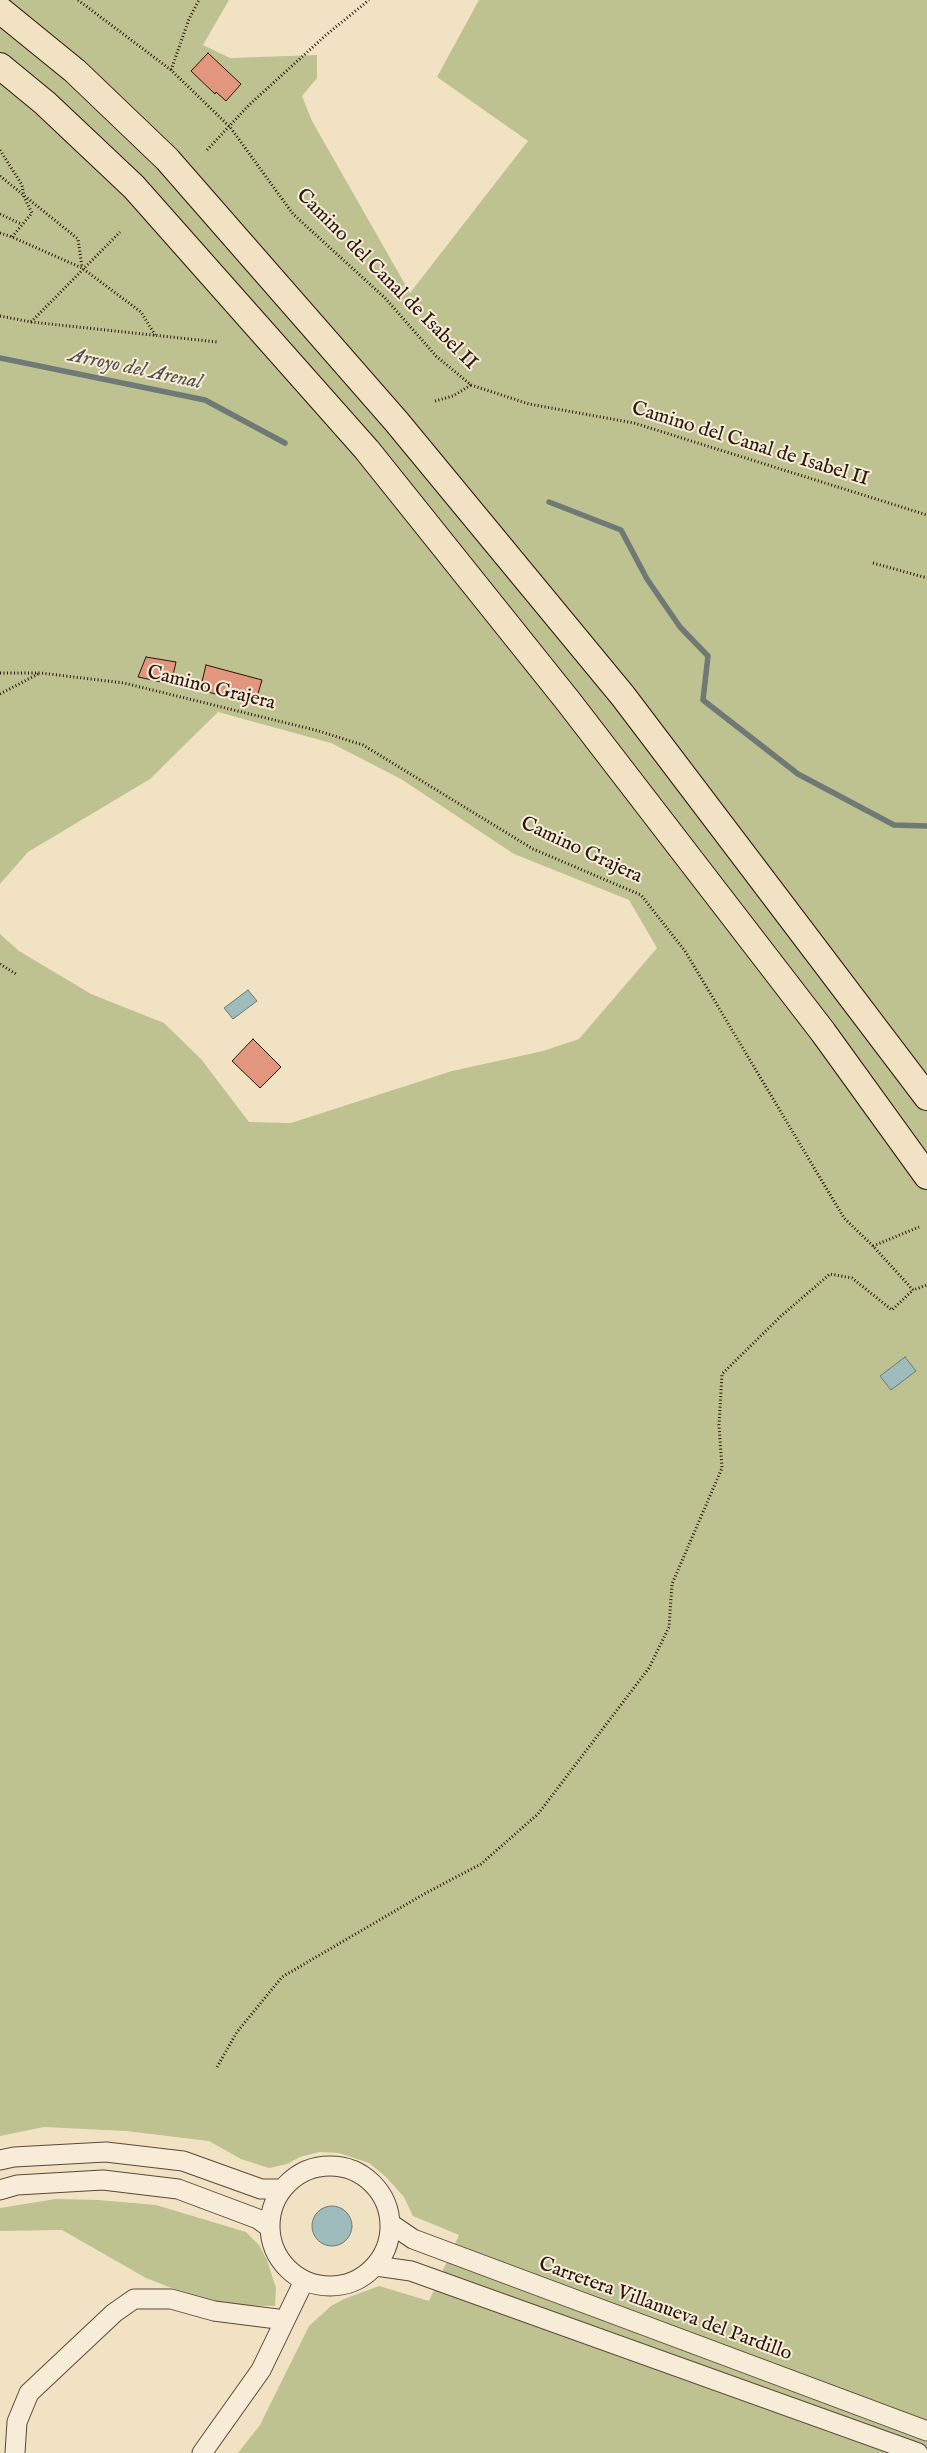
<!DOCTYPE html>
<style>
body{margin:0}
canvas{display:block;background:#f1e2c3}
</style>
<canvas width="927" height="2453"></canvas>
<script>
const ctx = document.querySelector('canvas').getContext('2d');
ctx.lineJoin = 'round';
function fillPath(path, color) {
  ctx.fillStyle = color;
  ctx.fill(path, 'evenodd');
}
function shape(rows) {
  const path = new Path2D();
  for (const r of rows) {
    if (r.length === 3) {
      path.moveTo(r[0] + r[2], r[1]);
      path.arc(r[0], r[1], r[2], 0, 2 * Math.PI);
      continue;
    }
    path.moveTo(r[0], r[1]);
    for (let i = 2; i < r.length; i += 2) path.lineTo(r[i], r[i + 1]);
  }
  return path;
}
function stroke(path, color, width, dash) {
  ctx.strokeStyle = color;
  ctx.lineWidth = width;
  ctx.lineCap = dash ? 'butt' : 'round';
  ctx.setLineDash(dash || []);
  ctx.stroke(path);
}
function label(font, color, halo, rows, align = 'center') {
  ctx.font = font + ' "IM FELL English",serif';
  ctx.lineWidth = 4;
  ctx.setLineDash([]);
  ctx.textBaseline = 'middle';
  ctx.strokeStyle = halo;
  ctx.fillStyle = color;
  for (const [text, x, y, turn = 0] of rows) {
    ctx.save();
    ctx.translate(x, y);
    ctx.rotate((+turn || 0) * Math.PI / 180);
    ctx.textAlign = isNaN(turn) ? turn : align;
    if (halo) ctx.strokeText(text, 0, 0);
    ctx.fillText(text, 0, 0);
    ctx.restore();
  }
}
fillPath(shape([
 [0,0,229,0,203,45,230,58,317,55,317,78,302,96,312,121,410,293,528,141,437,77,479,0,927,0,927,2453,238,2453,260,2425,309,2326,331,2306,344,2299,379,2286,429,2301,459,2235,413,2216,404,2197,386,2177,369,2163,339,2153,319,2152,300,2157,287,2164,269,2168,241,2159,209,2141,126,2131,44,2127,0,2136,0,934,19,951,91,994,164,1023,201,1059,249,1122,291,1123,452,1071,543,1051,579,1039,657,948,629,900,514,854,401,779,331,743,218,712,150,779,28,852,0,884],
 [56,2199,98,2200,156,2205,246,2232,259,2245,267,2260,276,2288,275,2306,215,2305,146,2278,62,2230,0,2231,0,2208]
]), '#bec290');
const water = shape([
 [248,990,257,1001,233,1019,224,1008,248,990],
 [905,1357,916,1371,891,1390,880,1376,905,1357],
 [332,2226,20]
]);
fillPath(water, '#9dbcbb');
stroke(water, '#6f7975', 1);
stroke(shape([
 [0,358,205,400,285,443],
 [549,502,621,530,647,579,680,627,708,656,703,700,798,774,894,825,927,826]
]), '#6f7975', 5.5);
const building = shape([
 [208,53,241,84,226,101,216,92,215,94,191,71,208,53],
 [146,657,176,662,171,684,138,677,146,657],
 [206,665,262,680,255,704,200,690,206,665],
 [253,1039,281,1067,260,1088,232,1061,253,1039]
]);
fillPath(building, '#e3967e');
stroke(building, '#2b150d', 1);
const minor = shape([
 [0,2160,14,2157,106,2152,183,2161,261,2189,282,2189],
 [330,2226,60],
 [0,2190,17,2185,103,2180,178,2189,258,2219,269,2227],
 [391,2224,413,2239,927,2431],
 [376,2266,411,2271,918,2453],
 [15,2453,17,2422,29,2393,114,2313,134,2299,171,2299,214,2311,285,2320],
 [202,2453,261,2370,304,2281]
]);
const highway = shape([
 [0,10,75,71,167,159,396,421,623,696,927,1097],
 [0,66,45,103,134,187,367,450,568,701,823,1032,927,1176]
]);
stroke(minor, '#5c483a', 21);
stroke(highway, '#2b150d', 28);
stroke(shape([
 [78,0,171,70,230,127,293,214,385,298,436,356,471,385,529,404,634,423,927,515],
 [171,70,189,19,199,0],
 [0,150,22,185,24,197,32,213,12,237],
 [207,150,249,105,326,35,369,0],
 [0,176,78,239,82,267],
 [0,214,21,224],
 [0,233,12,237,82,268,141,312,155,335],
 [0,316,31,322,120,232],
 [31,322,217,342],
 [435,401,453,396,471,385],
 [873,563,927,578],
 [0,673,41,673,124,683,319,731,350,741,363,745,533,849,641,895,685,951,844,1218,873,1246,913,1290,927,1285],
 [0,694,40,673],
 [0,964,16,974],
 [873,1246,919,1227],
 [217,2067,237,2032,282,1977,424,1894,481,1864,538,1814,649,1668,669,1627,672,1584,722,1468,719,1425,722,1374,781,1316,830,1274,852,1278,892,1310,913,1290]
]), '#2b150d', 3, [1, 2.5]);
stroke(minor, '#f6ecd8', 19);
stroke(highway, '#f1e2c3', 26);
label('20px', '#2b150d', '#f6ecd8', [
 ["Camino del Canal de Isabel II",386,280,45],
 ["Camino del Canal de Isabel II",750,445,17],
 ["Camino Grajera",211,689,14],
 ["Camino Grajera",581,851,25],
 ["Carretera Villanueva del Pardillo",665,2310,20]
]);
label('italic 21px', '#534f4a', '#f6ecd8', [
 ["Arroyo del Arenal",135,370,12]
]);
</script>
